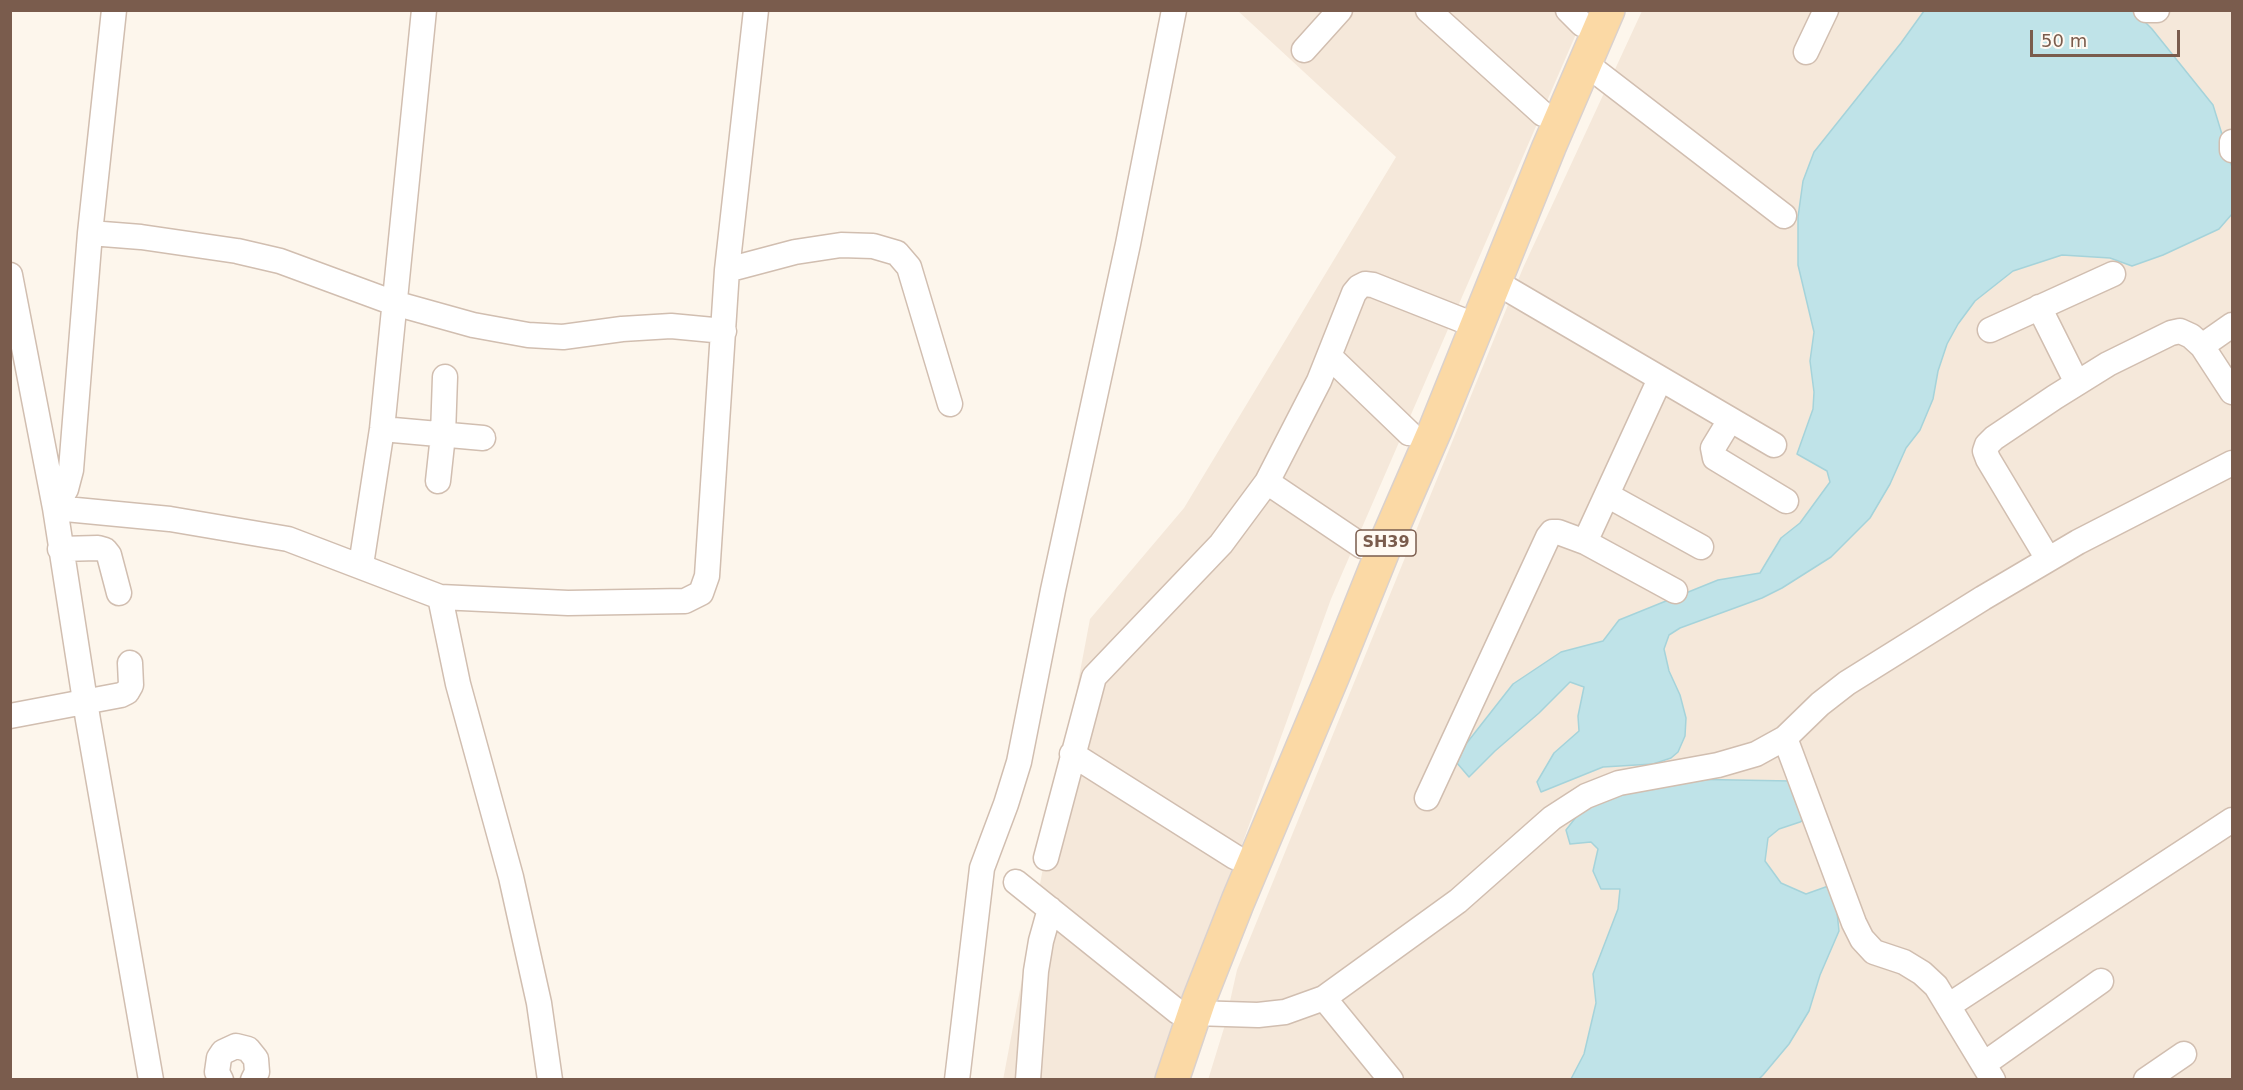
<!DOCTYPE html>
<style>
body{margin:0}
#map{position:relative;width:2243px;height:1090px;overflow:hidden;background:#fdf6ec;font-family:"DejaVu Sans",sans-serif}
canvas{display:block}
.frame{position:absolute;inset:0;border:12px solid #7a5c4d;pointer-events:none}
.scale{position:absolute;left:2030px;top:30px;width:150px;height:27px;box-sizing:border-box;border:3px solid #7a5c4d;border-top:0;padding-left:8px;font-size:18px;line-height:21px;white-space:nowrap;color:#7a5c4d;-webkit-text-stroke:4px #fffaf3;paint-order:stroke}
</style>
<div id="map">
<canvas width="2243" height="1090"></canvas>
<div class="frame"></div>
<div class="scale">50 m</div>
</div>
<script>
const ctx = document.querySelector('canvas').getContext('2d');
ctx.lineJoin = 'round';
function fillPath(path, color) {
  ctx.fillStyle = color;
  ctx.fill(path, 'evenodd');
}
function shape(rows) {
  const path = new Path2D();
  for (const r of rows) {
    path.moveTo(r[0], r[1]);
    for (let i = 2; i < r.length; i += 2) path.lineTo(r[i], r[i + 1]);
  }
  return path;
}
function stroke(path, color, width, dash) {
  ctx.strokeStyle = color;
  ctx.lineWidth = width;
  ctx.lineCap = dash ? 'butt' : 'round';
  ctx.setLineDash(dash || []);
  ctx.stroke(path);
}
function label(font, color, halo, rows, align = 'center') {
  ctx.font = font + ' "DejaVu Sans",sans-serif';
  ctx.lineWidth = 5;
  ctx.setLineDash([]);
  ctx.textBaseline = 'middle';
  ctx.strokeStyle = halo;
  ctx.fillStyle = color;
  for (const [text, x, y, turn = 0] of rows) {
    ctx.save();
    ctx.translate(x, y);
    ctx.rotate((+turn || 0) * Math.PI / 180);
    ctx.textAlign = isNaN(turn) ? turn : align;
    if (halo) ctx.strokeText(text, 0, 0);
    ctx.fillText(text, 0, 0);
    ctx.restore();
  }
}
fillPath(shape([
 [1238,11,1586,11,1331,599,1157,1079,1003,1080,1090,619,1184,508,1396,157],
 [1642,11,2232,11,2232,1079,1208,1080,1224,1028,1237,970,1523,268]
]), '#f5e8da');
const water = shape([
 [1924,11,2134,11,2152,29,2213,105,2232,167,2232,214,2219,229,2163,255,2132,266,2110,258,2062,255,2013,271,1975,301,1958,324,1947,344,1938,371,1933,399,1920,430,1906,448,1890,484,1870,518,1831,557,1782,588,1762,598,1680,628,1669,635,1664,649,1669,671,1680,695,1686,718,1685,736,1678,752,1671,758,1653,764,1603,767,1541,792,1537,782,1554,753,1579,731,1578,716,1584,687,1570,682,1539,713,1495,751,1469,777,1457,763,1466,744,1513,684,1561,652,1603,641,1619,620,1718,580,1760,573,1781,538,1800,523,1830,482,1827,471,1797,454,1813,409,1814,392,1810,361,1814,332,1798,265,1798,217,1803,181,1814,152,1901,43,1924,11],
 [1679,779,1791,781,1812,815,1800,822,1779,829,1768,838,1765,861,1781,883,1806,894,1834,884,1839,931,1820,975,1809,1011,1789,1044,1763,1075,1758,1080,1571,1079,1584,1054,1596,1003,1593,974,1618,909,1620,889,1601,889,1593,871,1598,849,1591,842,1570,844,1566,830,1580,812,1600,794,1679,779]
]);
fillPath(water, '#bfe3e8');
stroke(water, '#a5d3da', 1.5);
const street = shape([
 [114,10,90,233,71,470,66,489,55,508,170,519,288,539,440,597,568,603,685,601,701,593,707,576,727,270,756,10],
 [1428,10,1543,114],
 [1568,10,1582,24],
 [2146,10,2157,10],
 [1304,50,1340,10],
 [1806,52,1826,10],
 [1585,63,1784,216],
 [2232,142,2232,150],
 [90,233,141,237,237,251,280,261,394,303,473,325,528,335,563,337,622,329,671,326,724,331],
 [727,270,795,252,841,245,873,246,897,253,909,267,950,404],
 [10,275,55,508,88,720,151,1080],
 [1494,281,1774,445],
 [2039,307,2077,383],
 [1990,330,2113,274],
 [2202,346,2232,325],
 [1329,356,1409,433],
 [1660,379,1585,542,1675,591],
 [1730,420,1713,448,1715,458,1786,501],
 [382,429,483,438],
 [438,481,443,435,445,377],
 [1607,495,1701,547],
 [1362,546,1267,482,1319,381,1354,293,1359,287,1365,284,1373,285,1477,326],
 [60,549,98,548,105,550,109,555,119,593],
 [2048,559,1988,459,1985,451,1987,445,1994,438,2055,397,2108,364,2171,333,2180,331,2191,336,2202,346,2232,392],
 [361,565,382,429,424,10],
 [440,597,458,684,511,877,539,1003,550,1080],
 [10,716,121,695,127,692,131,685,130,663],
 [1785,738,1854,923,1862,939,1874,952,1904,962,1922,973,1936,986,1993,1080],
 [1072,754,1235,857],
 [1427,798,1548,537,1552,532,1558,532,1585,542],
 [1046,858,1094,677,1221,544,1267,482],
 [1016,882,1178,1012],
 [1948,1006,2232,820],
 [1194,1013,1258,1015,1285,1012,1324,998],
 [1984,1064,2101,981],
 [221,1080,217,1072,219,1058,223,1052,236,1046,248,1049,256,1059,257,1072,253,1080],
 [957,1080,982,868,1006,804,1019,762,1053,590,1128,244,1174,10],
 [1028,1080,1036,971,1041,941,1050,909],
 [1391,1080,1324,998,1458,901,1552,818,1586,796,1619,783,1718,765,1756,754,1785,738,1820,704,1847,683,1983,598,2078,542,2232,463],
 [2146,1080,2184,1054]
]);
const primary = shape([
 [1172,1080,1199,1000,1238,901,1333,675,1388,538,1435,430,1549,147,1608,10]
]);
stroke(street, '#d1beb0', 27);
stroke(primary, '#dad1cd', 36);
stroke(street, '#fff', 24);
stroke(primary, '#fbd9a5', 33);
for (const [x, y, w] of [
 [1386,543,60]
]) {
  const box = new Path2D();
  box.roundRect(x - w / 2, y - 13, w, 26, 4.5);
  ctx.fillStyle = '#fffaf3';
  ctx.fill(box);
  stroke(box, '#7a5c4d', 1.5);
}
label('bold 16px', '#7a5c4d', null, [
 ["SH39",1386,543]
]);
</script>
